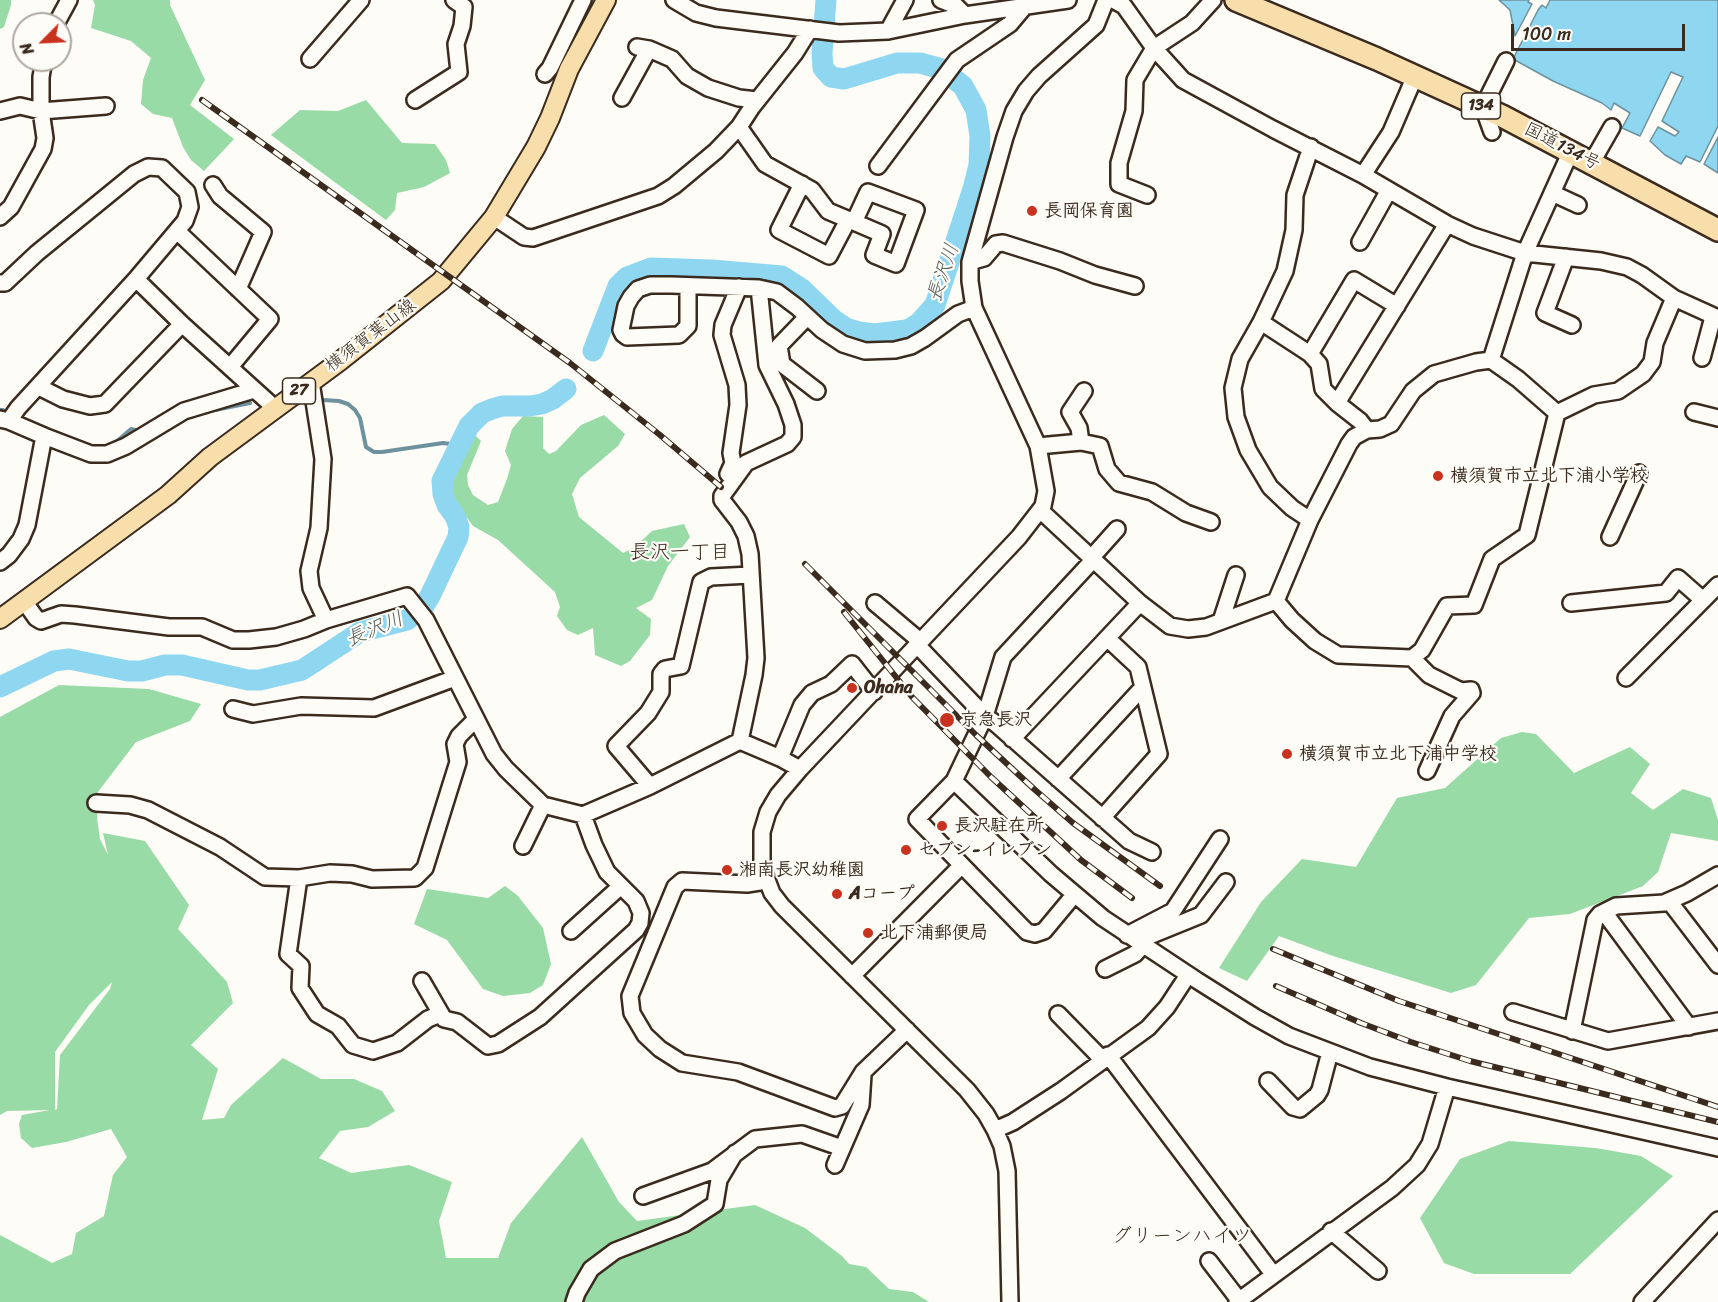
<!DOCTYPE html>
<meta charset="utf-8">
<style>
body{margin:0}
#map{position:relative;width:1718px;height:1302px;overflow:hidden;background:#fdfcf7;font-family:Sriracha,sans-serif}
canvas{display:block}
.north{position:absolute;left:12px;top:12px;width:60px;height:60px;box-sizing:border-box;background:#fdfcf7;border:2px solid #afa8a0;border-radius:50%;rotate:246deg;font-size:16px;font-weight:700;line-height:24px;text-align:center;color:#3b2a1e}
.north::after{content:'';display:block;margin:auto;width:21px;height:27px;background:#c8321e;clip-path:polygon(50% 0,100% 100%,50% 72%,0 100%)}
.scale{position:absolute;left:1511px;top:24px;width:174px;height:27px;box-sizing:border-box;border:3px solid #3b2a1e;border-top:0;padding-left:8px;font-size:18px;line-height:21px;white-space:nowrap;color:#3b2a1e;-webkit-text-stroke:4px #fdfcf7;paint-order:stroke}
</style>
<div id="map">
<canvas width="1718" height="1302"></canvas>
<div class="north">N</div>
<div class="scale">100 m</div>
</div>
<script>
const ctx = document.querySelector('canvas').getContext('2d');
ctx.lineJoin = 'round';
function fillPath(path, color) {
  ctx.fillStyle = color;
  ctx.fill(path, 'evenodd');
}
function shape(rows) {
  const path = new Path2D();
  for (const r of rows) {
    path.moveTo(r[0], r[1]);
    for (let i = 2; i < r.length; i += 2) path.lineTo(r[i], r[i + 1]);
  }
  return path;
}
function stroke(path, color, width, dash) {
  ctx.strokeStyle = color;
  ctx.lineWidth = width;
  ctx.lineCap = dash ? 'butt' : 'round';
  ctx.setLineDash(dash || []);
  ctx.stroke(path);
}
function label(font, color, halo, rows, align = 'center') {
  ctx.font = font + ' Sriracha,"Klee One",sans-serif';
  ctx.lineWidth = 4.5;
  ctx.setLineDash([]);
  ctx.textBaseline = 'middle';
  ctx.strokeStyle = halo;
  ctx.fillStyle = color;
  for (const [text, x, y, turn = 0] of rows) {
    ctx.save();
    ctx.translate(x, y);
    ctx.rotate((+turn || 0) * Math.PI / 180);
    ctx.textAlign = isNaN(turn) ? turn : align;
    if (halo) ctx.strokeText(text, 0, 0);
    ctx.fillText(text, 0, 0);
    ctx.restore();
  }
}
fillPath(shape([
 [0,0,11,0,11,5,4,27,0,29],
 [93,0,170,0,170,5,205,80,190,105,234,139,204,171,191,160,183,147,172,118,153,114,141,104,143,80,151,58,131,41,91,28,95,5],
 [366,100,402,143,435,144,446,160,450,173,424,187,397,193,395,210,386,220,271,135,300,110,338,111],
 [604,415,625,434,618,446,580,478,572,494,579,517,623,553,635,547,652,531,684,524,690,537,668,566,652,600,636,608,651,619,650,635,630,661,621,666,595,655,593,628,578,635,567,630,557,616,560,607,555,592,498,540,473,526,455,501,449,485,455,467,475,435,481,441,467,475,468,485,473,495,488,505,498,502,507,479,511,465,505,451,512,429,523,416,543,417,543,448,549,454,556,451,581,425],
 [59,685,149,689,201,704,190,721,136,742,98,792,97,818,100,839,108,855,103,833,145,841,189,905,178,929,227,982,233,1003,191,1045,218,1069,202,1120,224,1118,231,1105,283,1058,321,1079,354,1079,382,1091,395,1111,368,1127,340,1131,319,1158,351,1173,409,1165,452,1182,439,1221,446,1258,498,1258,511,1223,582,1137,619,1202,637,1221,755,1205,805,1228,842,1256,849,1264,866,1267,889,1289,913,1292,929,1302,0,1302,0,1235,52,1263,72,1254,76,1233,104,1216,113,1175,127,1157,111,1129,66,1142,32,1148,21,1138,19,1124,22,1115,50,1110,7,1111,0,1115,0,717],
 [112,982,110,989,60,1055,57,1109,55,1110,55,1052,89,1005],
 [1522,732,1536,734,1574,773,1630,747,1650,764,1631,793,1653,810,1683,789,1711,798,1718,820,1718,841,1671,833,1658,872,1643,886,1570,914,1529,918,1476,985,1451,993,1333,956,1279,936,1247,981,1219,968,1261,902,1302,859,1356,867,1397,798,1445,788,1501,738],
 [505,886,518,896,543,928,551,964,543,985,530,993,503,996,483,989,447,940,414,924,427,889,488,898],
 [1509,1141,1596,1148,1641,1156,1673,1176,1570,1274,1474,1274,1444,1263,1420,1218,1460,1159]
]), '#98dba6');
const water = shape([
 [1499,0,1529,0,1528,2,1532,4,1515,36,1510,10,1499,0],
 [1550,0,1718,0,1718,126,1700,162,1686,156,1681,164,1665,155,1650,141,1658,127,1675,136,1679,132,1662,121,1683,77,1671,72,1640,136,1622,128,1630,113,1614,103,1611,110,1602,103,1553,81,1513,59,1538,10,1542,5,1546,8,1550,0],
 [1718,137,1718,173,1704,164,1718,137]
]);
fillPath(water, '#8fd7f1');
stroke(water, '#6d929d', 1.5);
stroke(shape([
 [323,400,339,401,348,404,355,410,360,418,366,447,374,452,382,452,443,443,458,445],
 [0,410,3,410],
 [210,411,250,403],
 [22,418,69,438],
 [167,430,181,421],
 [84,444,95,447,105,447,115,443,131,429,140,431]
]), '#6d929d', 4);
stroke(shape([
 [593,351,618,286,627,277,651,268,712,270,782,276,802,289,834,320,846,328,859,332,874,334,907,330,919,323,935,305,973,189,979,165,980,136,976,110,963,86,942,69,920,63,897,63,844,79,831,77,823,68,822,53,826,0],
 [0,687,54,661,69,659,128,671,142,671,165,665,182,665,248,680,260,680,302,670,360,632,407,620,423,607,430,596,458,537,459,527,455,516,447,505,443,494,442,481,469,426,482,413,492,409,502,406,530,406,542,404,553,399,566,389]
]), '#8fd7f1', 21);
const minor = shape([
 [674,0,696,13,716,18,839,33,888,31,965,15,1068,0],
 [941,0,956,6,965,15],
 [1113,0,1124,6,1154,48,1183,80,1273,129,1363,175,1447,224,1473,236,1525,253,1601,261,1627,267,1642,275,1674,298,1718,318],
 [56,24,69,0],
 [888,31,905,0],
 [637,47,649,49,672,59,687,76,708,88,739,98,757,100],
 [310,59,361,0],
 [545,74,550,68,583,0],
 [622,98,649,49],
 [415,100,459,72,456,44,462,26,464,7,454,0],
 [0,111,20,106,41,111,106,106],
 [739,127,765,164,812,190,828,211,854,222,882,234,874,255,896,264,916,210,868,192,854,222],
 [1492,132,1483,107,1506,61],
 [1592,162,1612,127],
 [878,166,957,60,1010,24,1026,5],
 [1363,175,1391,132,1415,76],
 [802,184,779,230,829,256,848,220],
 [213,185,220,196,263,232,238,289],
 [1552,193,1578,205],
 [1147,195,1119,184,1119,163,1134,111,1135,80,1154,48,1192,23,1213,0],
 [0,217,11,207,43,149,45,138,41,111,41,77,44,60],
 [494,217,524,237,533,238,658,196,674,186,716,151,739,127,752,107,795,53,810,29],
 [177,231,270,319,230,367],
 [1360,242,1389,190],
 [1566,257,1545,313,1572,325],
 [970,262,984,258,996,244,1003,243,1060,261,1095,275,1135,286],
 [136,279,182,324,276,409],
 [0,283,5,283,37,253,134,174,148,167,162,168,187,192,190,207,185,221,136,279,18,408,9,421],
 [688,286,688,326,679,335,627,337,623,334,621,330,626,306,631,297,638,289,650,285,671,285,759,288,777,292,797,307,822,330,843,344,865,351,895,350,911,346,925,338,958,314,974,308],
 [807,317,779,346,782,364,817,391],
 [1261,322,1310,354,1319,364,1323,389,1337,403],
 [1310,354,1354,280,1397,306],
 [1702,358,1713,317],
 [1491,360,1525,253,1571,151],
 [311,382,323,459,319,528,309,571,311,588,326,620],
 [39,387,63,399,90,406,105,404,182,324],
 [1694,412,1718,418],
 [1557,413,1594,395,1618,391,1643,374,1652,362,1655,343,1674,298],
 [0,419,9,421,44,436],
 [1367,430,1360,421,1337,403,1447,224],
 [1081,442,1079,428,1070,412,1084,391],
 [1038,446,1081,442,1100,446,1107,469,1119,483,1152,492,1186,513,1211,522],
 [734,479,728,474,733,463,731,453,738,405,737,385,722,335,723,325,739,287],
 [1040,510,1140,603,1170,626,1188,629,1206,627,1276,601,1310,520,1349,444,1354,437,1367,430,1380,429,1391,424,1413,391,1434,374,1476,362,1491,360,1518,379,1557,413],
 [1310,520,1292,508,1270,487,1248,450,1236,417,1233,388,1240,359,1261,322,1285,271,1294,230,1295,195,1311,147],
 [1610,537,1639,473],
 [1092,557,1117,529],
 [0,562,9,555,21,539,27,525,44,436,91,454,107,454,126,446,184,411,254,390],
 [24,601,36,618,41,621,61,614,75,615,169,627,202,627,233,640,249,640,276,637,304,629,326,620,407,596,426,620,494,754,506,769,543,805,583,815,650,786,740,741,780,758,800,769],
 [1276,601,1292,620,1315,641,1338,655,1412,658,1422,650,1447,606,1474,605,1492,559,1527,535,1557,413],
 [875,603,920,641],
 [1571,603,1666,593,1678,578,1703,600],
 [1221,621,1236,575],
 [917,645,985,716,995,723,1129,841,1152,852],
 [1412,658,1429,675,1461,691,1471,690,1472,693,1452,716,1427,771],
 [1626,678,1718,585],
 [233,709,253,714,301,706,374,708,455,678],
 [1012,739,1140,603],
 [740,741,754,675,756,658,750,554,746,536,739,522,722,500,722,496,746,463,787,444,793,437,793,425,786,404,767,365,759,288],
 [780,758,802,705,812,693,831,684,852,664,874,692],
 [1058,779,1143,687],
 [954,781,1051,874,1103,918,1198,981,1255,1017,1289,1036,1370,1067,1447,1087,1718,1148],
 [650,786,616,746,648,713,661,692,661,674,665,669,681,666,701,582,711,577,750,575],
 [96,803,130,805,148,810,220,847,265,877,299,878,330,873,352,874,372,879,415,878,425,868,448,794,458,762,455,744,459,736,476,719],
 [1102,818,1159,754,1138,667,1108,639],
 [523,846,543,805],
 [299,878,288,954,301,966,300,988,317,1014,338,1026,353,1045,373,1051,397,1043,428,1019,440,1014],
 [766,881,747,884,682,881,675,887,630,996,632,1013,645,1035,660,1049,682,1063,738,1072,835,1108,842,1106,863,1072,907,1030],
 [1074,895,1044,931,1035,934,1027,932,917,819,954,781,985,716,1003,657,1094,559],
 [1669,901,1718,965],
 [1604,912,1689,1027],
 [571,931,621,886],
 [1127,935,1173,911,1220,839],
 [1137,941,1201,915,1226,882],
 [1105,969,1135,954,1143,945],
 [852,976,961,866],
 [422,981,444,1019,457,1022,488,1046,498,1044,540,1017,636,930,640,923,641,913,636,901,607,872,594,845,583,815],
 [1513,1012,1608,1041,1718,1021],
 [1058,1014,1102,1059],
 [1572,1031,1595,920,1600,914,1616,906,1664,903,1687,893,1718,875],
 [1108,1055,1273,1274],
 [1268,1081,1293,1107,1300,1109,1317,1095,1320,1090,1330,1052],
 [995,1130,1013,1122,1061,1091,1148,1028,1167,1007,1188,975],
 [835,1165,861,1105,863,1075],
 [643,1196,712,1171,755,1139,802,1134,842,1148],
 [1331,1231,1378,1271],
 [1209,1261,1239,1300],
 [574,1302,577,1293,591,1269,615,1251,684,1224,715,1204,719,1180,735,1153],
 [1010,1302,1007,1171,1002,1146,995,1130,986,1114,967,1090,782,906,772,893,762,867,762,832,768,812,778,795,800,769,1019,537,1043,506,1046,491,1038,446,974,308,970,281,970,262,1005,137,1014,111,1026,91,1039,76,1096,25,1106,0],
 [1237,1302,1392,1188,1417,1165,1430,1144,1447,1087],
 [1642,1302,1718,1220]
]);
const major = shape([
 [0,619,168,495,210,457,340,361,441,281,494,217,536,147,550,118,569,69,606,0]
]);
const highway = shape([
 [1236,0,1377,59,1502,116,1718,230]
]);
stroke(minor, '#3b2a1e', 20);
stroke(major, '#3b2a1e', 22);
stroke(highway, '#3b2a1e', 26);
stroke(minor, '#fdfcf7', 15);
stroke(major, '#f8deab', 18);
stroke(highway, '#f8deab', 21);
const rail = shape([
 [202,100,570,363,660,435,721,487],
 [805,564,976,735,1034,789,1073,823,1160,886],
 [844,612,912,697,991,777,1081,860,1132,898],
 [1273,949,1399,1001,1718,1107],
 [1276,986,1361,1023,1411,1042,1470,1061,1718,1122]
]);
stroke(rail, '#3b2a1e', 6);
stroke(rail, '#fdfcf7', 4, [11]);
for (const [x, y, r, color] of [
 [1032,211,6,"#c8321e"],
 [1438,476,6,"#c8321e"],
 [852,688,6,"#c8321e"],
 [947,720,8,"#c8321e"],
 [1287,754,6,"#c8321e"],
 [942,826,6,"#c8321e"],
 [906,850,6,"#c8321e"],
 [727,870,6,"#c8321e"],
 [837,894,6,"#c8321e"],
 [868,933,6,"#c8321e"]
]) {
  const dot = new Path2D();
  dot.arc(x, y, r, 0, 2 * Math.PI);
  ctx.fillStyle = color;
  ctx.fill(dot);
  stroke(dot, '#fdfcf7', 2);
}
for (const [x, y, w] of [
 [1481,106,39],
 [299,391,33]
]) {
  const box = new Path2D();
  box.roundRect(x - w / 2, y - 13, w, 26, 4.5);
  ctx.fillStyle = '#fdfcf7';
  ctx.fill(box);
  stroke(box, '#3b2a1e', 1.5);
}
label('bold 16px', '#3b2a1e', null, [
 ["134",1481,106],
 ["27",299,391]
]);
label('18px', '#3b2a1e', '#fdfcf7', [
 ["国道134号",1562,147,27],
 ["横須賀葉山線",371,336,-37]
]);
label('bold 18px', '#3b2a1e', '#fdfcf7', [
 ["長岡保育園",1044,211],
 ["横須賀市立北下浦小学校",1450,476],
 ["Ohana",864,688],
 ["京急長沢",960,720],
 ["横須賀市立北下浦中学校",1299,754],
 ["長沢駐在所",954,826],
 ["セブン-イレブン",918,850],
 ["湘南長沢幼稚園",739,870],
 ["Aコープ",849,894],
 ["北下浦郵便局",880,933]
], 'left');
label('italic 20px', '#545e5d', '#fdfcf7', [
 ["長沢川",944,273,-71],
 ["長沢川",375,630,-23]
]);
label('20px', '#3b2a1e', '#fdfcf7', [
 ["長沢一丁目",680,553],
 ["グリーンハイツ",1182,1237]
]);
</script>
